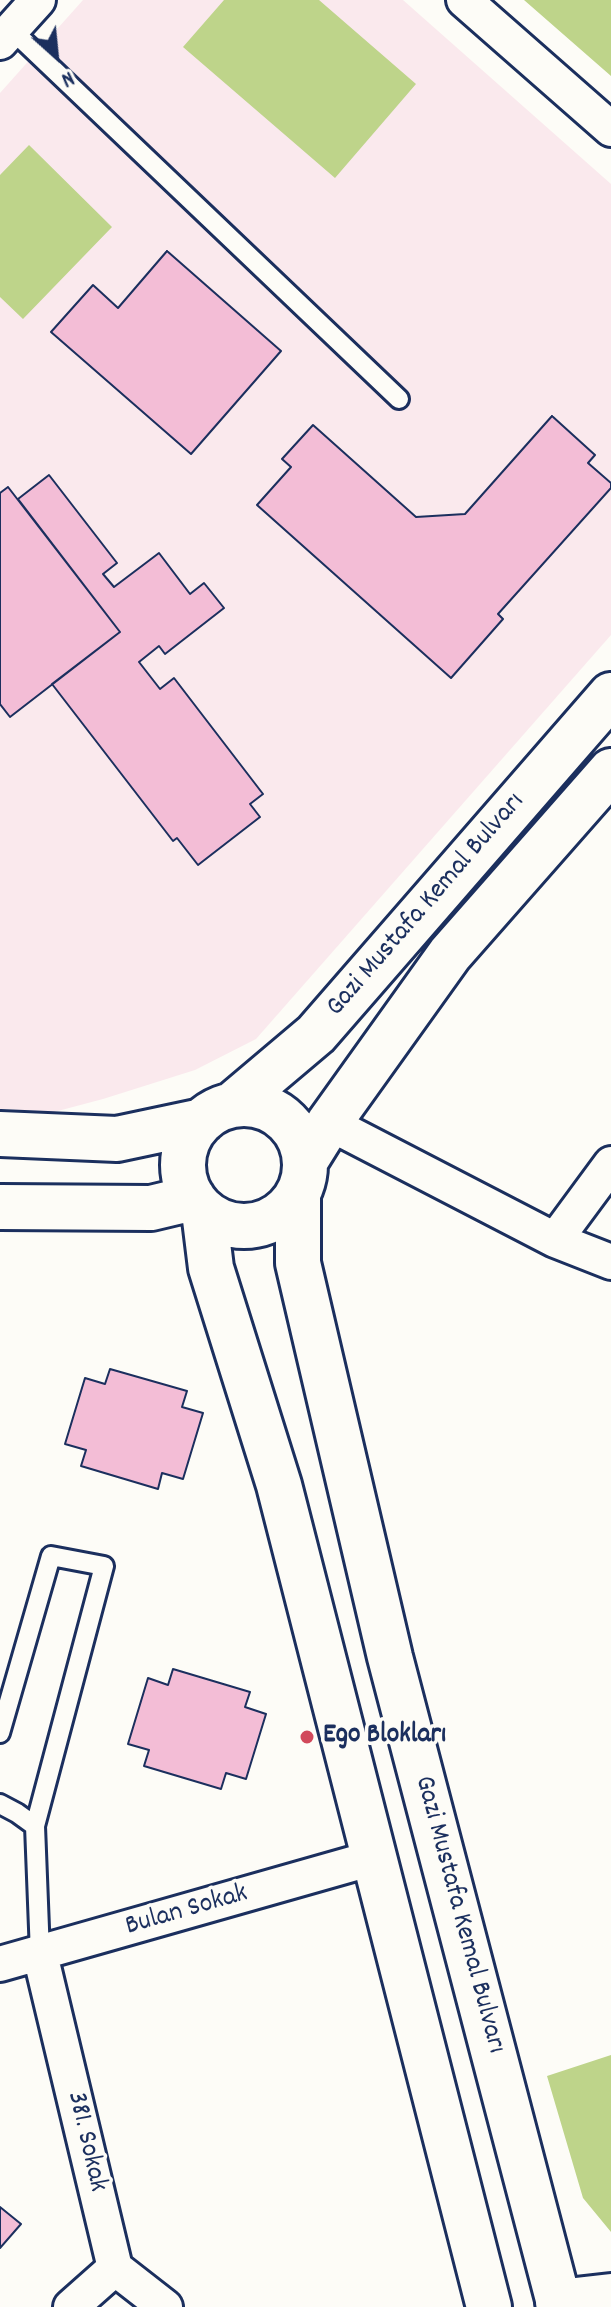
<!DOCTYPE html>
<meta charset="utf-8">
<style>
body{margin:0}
#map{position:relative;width:611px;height:2307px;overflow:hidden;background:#fdfcf7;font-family:Dekko,sans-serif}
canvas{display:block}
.north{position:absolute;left:16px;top:16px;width:80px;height:80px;-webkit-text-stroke:6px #fdfcf7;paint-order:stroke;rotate:153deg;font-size:22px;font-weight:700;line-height:32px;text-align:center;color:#1b2f5e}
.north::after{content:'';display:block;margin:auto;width:28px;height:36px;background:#1b2f5e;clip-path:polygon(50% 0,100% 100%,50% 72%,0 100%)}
</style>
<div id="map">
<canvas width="611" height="2307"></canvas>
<div class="north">N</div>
</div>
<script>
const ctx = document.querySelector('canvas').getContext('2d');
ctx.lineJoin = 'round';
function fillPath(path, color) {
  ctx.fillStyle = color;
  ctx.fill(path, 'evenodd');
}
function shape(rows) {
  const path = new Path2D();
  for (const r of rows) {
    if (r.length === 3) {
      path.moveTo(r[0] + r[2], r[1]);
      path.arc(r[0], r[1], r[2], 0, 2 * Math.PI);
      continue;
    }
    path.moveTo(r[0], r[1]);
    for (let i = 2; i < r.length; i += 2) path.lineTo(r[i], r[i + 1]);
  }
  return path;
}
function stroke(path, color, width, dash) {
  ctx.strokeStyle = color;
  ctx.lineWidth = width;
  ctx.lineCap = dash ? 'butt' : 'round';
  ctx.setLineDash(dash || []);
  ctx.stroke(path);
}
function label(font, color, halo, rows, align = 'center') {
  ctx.font = font + ' Dekko,sans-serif';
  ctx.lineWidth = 7;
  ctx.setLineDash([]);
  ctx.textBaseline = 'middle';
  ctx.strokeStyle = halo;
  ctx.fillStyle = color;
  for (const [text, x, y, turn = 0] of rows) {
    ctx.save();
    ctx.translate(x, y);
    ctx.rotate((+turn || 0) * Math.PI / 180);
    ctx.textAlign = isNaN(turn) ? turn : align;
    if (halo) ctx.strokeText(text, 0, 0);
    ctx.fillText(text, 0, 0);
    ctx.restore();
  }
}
fillPath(shape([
 [83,0,403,0,611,184,611,635,256,1039,195,1070,103,1099,54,1112,0,1109,0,93]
]), '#fae9ed');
fillPath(shape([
 [224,0,319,0,416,84,335,178,183,47],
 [524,0,611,0,611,76],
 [29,145,112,227,23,319,0,297,0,175],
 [611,2055,611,2232,583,2198,547,2076]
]), '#bed48a');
const building = shape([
 [167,251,281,351,191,454,51,332,93,285,118,308,167,251],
 [552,416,595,455,588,463,611,483,611,488,498,614,503,619,451,678,257,505,291,467,282,459,313,425,416,517,465,514,552,416],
 [49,475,117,563,103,574,114,587,159,553,190,594,204,583,224,608,165,654,159,646,139,662,160,689,174,678,263,794,250,804,260,817,198,865,177,838,173,841,52,684,120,632,18,499,49,475],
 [8,487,120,632,10,717,0,704,0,493,8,487],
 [110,1369,187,1391,182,1407,203,1413,183,1479,162,1473,158,1489,81,1466,86,1450,65,1444,85,1378,105,1384,110,1369],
 [173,1669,250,1692,245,1707,266,1714,246,1779,226,1773,221,1789,144,1766,149,1750,128,1744,148,1678,168,1685,173,1669],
 [0,2207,21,2224,0,2248,0,2207]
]);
fillPath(building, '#f3bdd6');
stroke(building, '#1b2f5e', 2);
const lane = shape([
 [11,29,399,399],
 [0,1733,51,1556,104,1566,35,1826,40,1954],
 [0,1804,17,1813,35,1826]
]);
const street = shape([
 [464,0,611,129],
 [0,42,38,0],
 [329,1123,555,1240,611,1164],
 [555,1240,611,1262],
 [40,1954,115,2268,165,2307],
 [0,1964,373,1858],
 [71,2307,115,2268]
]);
const secondary = shape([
 [244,1165,61],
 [232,1105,316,1034,611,695],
 [0,1134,117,1139,202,1121],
 [306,1160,329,1123,450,954,611,771],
 [298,1194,298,1263,390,1657,560,2307],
 [0,1207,151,1208,193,1198],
 [204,1211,211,1268,279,1485,489,2307],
 [558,2302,611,2296]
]);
stroke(lane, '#1b2f5e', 24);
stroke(street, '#1b2f5e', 40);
stroke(secondary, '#1b2f5e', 50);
stroke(lane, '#fdfcf7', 18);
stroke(street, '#fdfcf7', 34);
stroke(secondary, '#fdfcf7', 44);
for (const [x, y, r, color] of [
 [307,1737,8,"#d1495b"]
]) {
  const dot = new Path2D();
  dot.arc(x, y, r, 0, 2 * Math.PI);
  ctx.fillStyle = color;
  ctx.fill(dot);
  stroke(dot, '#fdfcf7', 3);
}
label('28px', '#1b2f5e', '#fdfcf7', [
 ["Gazi Mustafa Kemal Bulvarı",427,906,-49],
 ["Bulan Sokak",187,1912,-16],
 ["Gazi Mustafa Kemal Bulvarı",458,1915,75],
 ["381. Sokak",85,2142,77]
]);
label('bold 28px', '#1b2f5e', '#fdfcf7', [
 ["Ego Blokları",323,1737]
], 'left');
</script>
